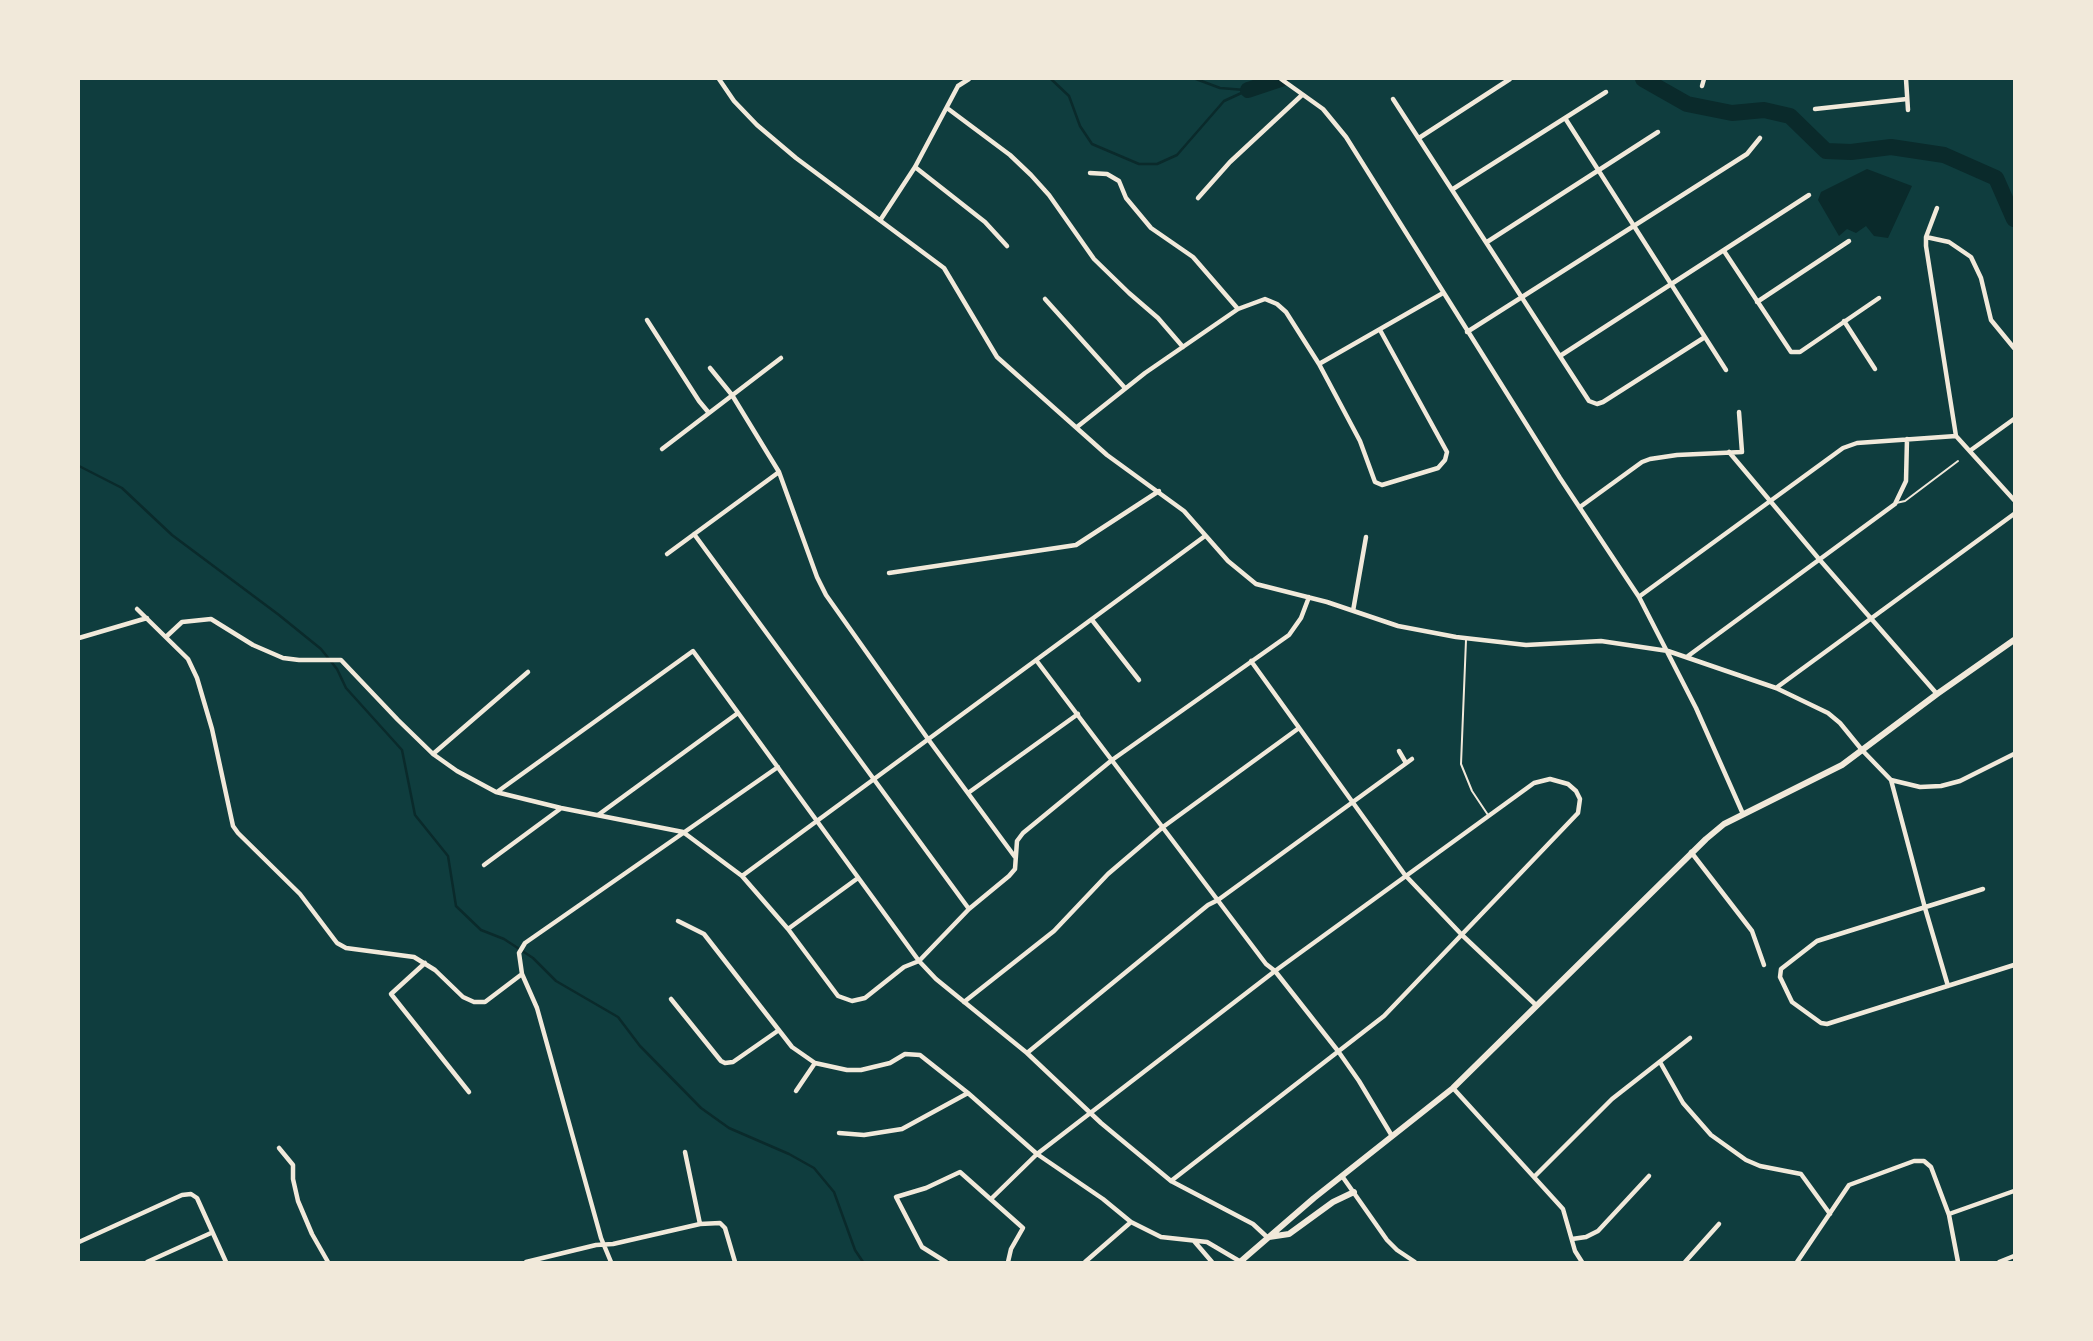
<!DOCTYPE html>
<style>
body{margin:0}
#map{position:relative;width:2093px;height:1341px;overflow:hidden;background:#0f3d3e;font-family:Commissioner,sans-serif}
canvas{display:block}
.frame{position:absolute;inset:0;border:80px solid #f1e9da;pointer-events:none}
</style>
<div id="map">
<canvas width="2093" height="1341"></canvas>
<div class="frame"></div>
</div>
<script>
const ctx = document.querySelector('canvas').getContext('2d');
ctx.lineJoin = 'round';
function fillPath(path, color) {
  ctx.fillStyle = color;
  ctx.fill(path, 'evenodd');
}
function shape(rows) {
  const path = new Path2D();
  for (const r of rows) {
    path.moveTo(r[0], r[1]);
    for (let i = 2; i < r.length; i += 2) path.lineTo(r[i], r[i + 1]);
  }
  return path;
}
function stroke(path, color, width, dash) {
  ctx.strokeStyle = color;
  ctx.lineWidth = width;
  ctx.lineCap = dash ? 'butt' : 'round';
  ctx.setLineDash(dash || []);
  ctx.stroke(path);
}
fillPath(shape([
 [1867,169,1912,186,1888,238,1874,236,1866,226,1856,233,1847,229,1839,236,1818,200,1821,192]
]), '#0a2a2b');
stroke(shape([
 [1051,79,1069,96,1080,126,1092,144,1139,164,1157,164,1177,155,1224,101,1248,90],
 [1196,79,1220,88,1245,90],
 [79,466,122,488,172,535,279,615,321,649,337,669,346,688,402,750,415,815,448,856,456,906,481,930,504,939,533,958,556,981,618,1017,640,1046,701,1108,729,1128,789,1154,814,1168,834,1192,855,1250,863,1262]
]), '#0a2a2b', 2.5);
stroke(shape([
 [1643,79,1687,104,1732,113,1764,110,1790,116,1826,151,1851,152,1891,147,1944,155,1996,178,2014,219],
 [1248,90,1281,79]
]), '#0a2a2b', 16);
stroke(shape([
 [1896,503,1905,501,1958,461],
 [1466,640,1461,764,1472,791,1488,815]
]), '#f1e9da', 2);
stroke(shape([
 [719,79,734,101,757,125,796,158,944,268,997,357,1107,455,1184,511,1228,561,1256,584,1327,602,1398,626,1456,637,1526,645,1601,641,1668,651,1776,688,1828,713,1840,723,1862,750,1891,780,1925,908,1948,986],
 [1281,79,1323,109,1346,137,1560,478,1639,597,1696,708,1743,814],
 [1906,79,1908,110],
 [1702,86,1704,79],
 [1393,99,1589,401,1597,404,1603,402,1705,337],
 [947,108,1010,155,1031,175,1049,195,1094,259,1129,293,1158,318,1183,347],
 [1815,109,1907,99],
 [1565,118,1726,370],
 [1419,138,1510,79],
 [915,167,985,222,1007,246],
 [1090,173,1107,174,1119,181,1126,198,1151,228,1193,257,1238,309],
 [1453,189,1606,92],
 [1198,198,1230,162,1302,95],
 [1937,208,1926,237,1926,246,1956,436,2014,500],
 [881,219,915,167,958,86,969,79],
 [1926,237,1949,242,1971,257,1981,278,1991,320,2014,348],
 [1487,242,1658,132],
 [1724,251,1791,352,1800,352,1879,298],
 [1045,299,1125,388],
 [1757,302,1849,241],
 [647,320,699,401,709,413],
 [1844,321,1875,369],
 [1467,332,1747,154,1760,138],
 [1560,356,1809,195],
 [1319,364,1443,293],
 [710,368,732,395,779,472,817,577,826,595,928,739,1015,857],
 [1077,427,1145,373,1238,309,1265,299,1277,304,1286,312,1319,364,1360,441,1375,482,1382,485,1438,468,1445,460,1447,452,1380,330],
 [662,449,781,358],
 [1971,450,2014,419],
 [1729,452,1819,559,1937,694],
 [1580,507,1642,462,1650,459,1677,455,1742,452,1739,412],
 [694,534,969,909],
 [667,554,779,472],
 [889,573,1076,545,1159,491],
 [1640,596,1843,448,1857,443,1956,436],
 [137,609,188,659,197,678,212,729,233,826,238,833,300,894,337,943,346,948,414,957,435,970,463,997,474,1002,485,1002,522,974],
 [1353,611,1366,537],
 [1092,620,1139,680],
 [167,636,182,622,211,619,253,645,283,658,299,660,341,660,398,720,433,754,457,771,496,792,561,808,683,832,742,876,788,929,838,996,852,1001,865,998,904,967,919,961,969,909,1009,876,1015,869,1017,841,1023,833,1112,760,1289,635,1301,618,1309,597],
 [79,638,147,618],
 [1688,656,1895,504,1906,481,1907,439],
 [1036,660,1266,964,1275,971,1338,1051,1359,1081,1392,1136],
 [1251,661,1405,875,1462,935,1537,1006],
 [1776,688,2014,514],
 [1399,751,1406,763],
 [433,754,528,672],
 [1891,780,1920,787,1941,786,1960,781,2014,754],
 [497,792,693,651,919,961,936,979,1027,1053,1101,1123,1171,1181,1253,1224,1267,1237],
 [968,793,1078,714],
 [598,815,738,713],
 [1691,852,1752,931,1764,965],
 [484,865,560,809],
 [742,876,1205,536],
 [1983,889,1817,941,1781,969,1780,977,1792,1002,1821,1023,1827,1024,2014,965],
 [678,921,704,934,792,1047,815,1063,847,1070,861,1070,890,1063,905,1054,920,1055,968,1093,1037,1154,1103,1199,1131,1222,1161,1237,1207,1242,1241,1262],
 [788,929,858,878],
 [425,963,391,994,469,1092],
 [671,999,721,1061,725,1063,733,1062,779,1030],
 [964,1002,1054,931,1108,874,1163,827,1299,728],
 [1027,1053,1208,905,1218,900,1412,759],
 [1660,1062,1683,1103,1711,1135,1746,1160,1760,1166,1801,1174,1830,1214],
 [1453,1088,1563,1209,1575,1251,1582,1262],
 [796,1091,815,1063],
 [839,1133,864,1135,902,1129,968,1093],
 [279,1148,293,1165,293,1179,298,1201,312,1234,328,1262],
 [685,1152,700,1224],
 [1342,1176,1387,1240,1397,1250,1415,1262],
 [1534,1177,1612,1099,1690,1038],
 [991,1199,1037,1154,1275,971,1534,783,1550,779,1568,784,1576,791,1580,799,1578,813,1384,1016,1171,1181],
 [1949,1214,2014,1191],
 [1572,1239,1586,1237,1598,1231,1649,1176],
 [1194,1241,1212,1262],
 [79,1242,182,1195,191,1194,197,1198,226,1262],
 [147,1262,211,1233],
 [526,1262,596,1245,613,1244,700,1224,720,1223,725,1228,735,1262],
 [611,1262,601,1238,537,1008,522,974,519,953,525,943,778,767],
 [946,1262,922,1247,896,1197,926,1188,960,1172,1023,1228,1011,1249,1008,1262],
 [1085,1262,1131,1222],
 [1685,1262,1719,1224],
 [1797,1262,1849,1185,1914,1161,1924,1161,1931,1167,1949,1215,1958,1262],
 [1999,1262,2014,1256]
]), '#f1e9da', 4.5);
stroke(shape([
 [1269,1237,1289,1234,1333,1202,1354,1192],
 [1240,1262,1314,1198,1453,1088,1706,839,1724,824,1842,765,1937,694,2014,640]
]), '#f1e9da', 6);
</script>
